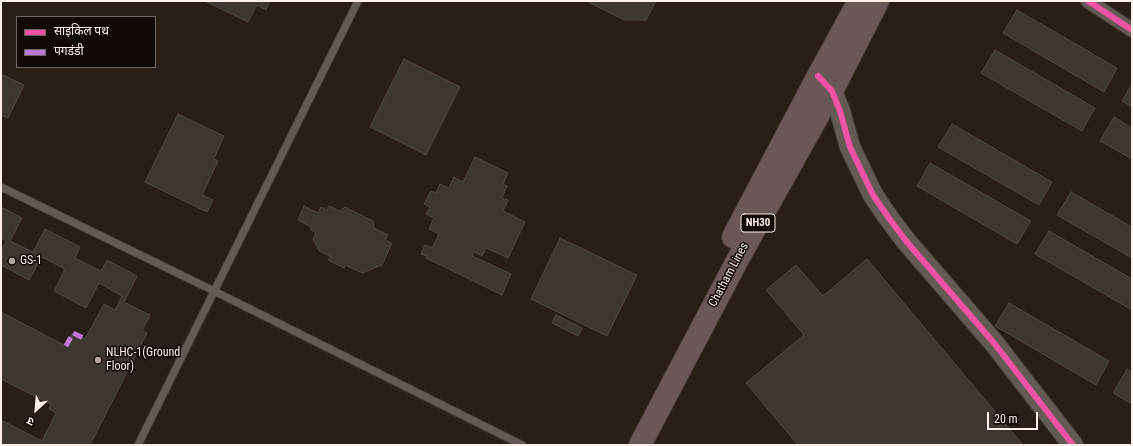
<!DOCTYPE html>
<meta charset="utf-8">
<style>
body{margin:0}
#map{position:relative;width:1133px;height:446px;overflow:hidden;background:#281d17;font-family:"Roboto Condensed","Noto Sans Devanagari",sans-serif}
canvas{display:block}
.frame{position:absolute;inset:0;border:2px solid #feefe8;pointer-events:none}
.legend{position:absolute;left:16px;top:16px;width:140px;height:52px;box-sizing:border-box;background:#100804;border:1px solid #6f645f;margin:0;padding:5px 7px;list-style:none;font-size:12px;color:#feefe8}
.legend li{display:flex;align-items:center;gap:8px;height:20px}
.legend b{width:20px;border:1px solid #6f645f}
.north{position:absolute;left:16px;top:390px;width:40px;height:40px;-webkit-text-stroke:3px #100804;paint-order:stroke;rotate:206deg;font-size:11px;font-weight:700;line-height:16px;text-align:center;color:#feefe8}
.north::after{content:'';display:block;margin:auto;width:14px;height:18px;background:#feefe8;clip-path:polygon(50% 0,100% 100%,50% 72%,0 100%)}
.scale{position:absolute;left:987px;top:412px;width:51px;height:18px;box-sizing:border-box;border:2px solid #feefe8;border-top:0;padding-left:5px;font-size:12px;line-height:14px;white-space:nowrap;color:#feefe8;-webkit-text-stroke:3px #100804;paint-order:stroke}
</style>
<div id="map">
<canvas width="1133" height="446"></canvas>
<div class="frame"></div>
<ul class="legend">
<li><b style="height:5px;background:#f153a3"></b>साइकिल पथ</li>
<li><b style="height:5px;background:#ba77d6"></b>पगडंडी</li>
</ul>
<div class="north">उ</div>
<div class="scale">20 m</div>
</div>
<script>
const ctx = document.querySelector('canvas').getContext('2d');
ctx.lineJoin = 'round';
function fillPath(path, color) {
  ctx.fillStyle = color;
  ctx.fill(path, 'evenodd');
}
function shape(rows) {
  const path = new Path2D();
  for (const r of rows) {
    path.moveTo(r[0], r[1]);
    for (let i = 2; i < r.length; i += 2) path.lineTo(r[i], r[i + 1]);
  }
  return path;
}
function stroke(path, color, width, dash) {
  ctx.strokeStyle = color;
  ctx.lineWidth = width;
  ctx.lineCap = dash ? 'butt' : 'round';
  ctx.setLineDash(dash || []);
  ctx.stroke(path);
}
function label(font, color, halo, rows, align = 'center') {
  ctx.font = font + ' "Roboto Condensed",sans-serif';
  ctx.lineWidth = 3;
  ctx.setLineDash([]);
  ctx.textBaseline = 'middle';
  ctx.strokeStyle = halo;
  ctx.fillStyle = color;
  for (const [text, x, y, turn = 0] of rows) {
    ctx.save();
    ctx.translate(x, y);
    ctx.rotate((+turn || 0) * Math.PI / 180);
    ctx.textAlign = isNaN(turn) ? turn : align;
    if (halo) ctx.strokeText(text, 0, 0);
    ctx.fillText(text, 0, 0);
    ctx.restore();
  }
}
const building = shape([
 [205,1,270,1,266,10,257,5,248,22,205,1],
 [586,1,656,1,646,20,624,20,586,1],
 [1017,10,1117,68,1104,92,1003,33,1017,10],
 [995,50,1095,108,1082,131,981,73,995,50],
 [404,59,460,87,426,155,370,127,404,59],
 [1,74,24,85,8,118,1,115,1,74],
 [1132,84,1132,107,1122,101,1132,84],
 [178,114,224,136,214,159,218,161,202,195,213,200,207,212,145,182,178,114],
 [1114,117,1132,128,1132,159,1100,141,1114,117],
 [952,124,1052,182,1039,205,938,147,952,124],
 [475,157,508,173,503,184,507,186,502,198,508,200,503,211,525,222,508,258,486,248,482,256,474,252,472,256,511,274,502,295,426,258,427,256,421,254,425,245,432,248,439,234,429,229,434,218,426,214,430,207,424,204,431,191,436,193,440,184,449,188,454,177,463,182,475,157],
 [930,163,1031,221,1017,244,917,186,930,163],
 [1071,192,1132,227,1132,258,1057,215,1071,192],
 [304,206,318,213,321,207,327,210,329,206,340,211,345,207,373,221,374,228,388,235,385,240,392,243,382,265,362,273,345,265,344,268,328,260,330,256,319,251,313,239,316,233,310,229,311,227,298,220,304,206],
 [1,207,22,218,10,241,33,252,45,229,80,247,75,258,101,271,107,260,137,276,124,302,150,315,142,331,147,333,90,445,1,445,1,420,42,441,56,413,49,409,51,404,1,379,1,312,66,346,73,333,85,339,104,304,115,310,122,296,99,283,86,308,54,291,65,269,42,257,29,280,1,265,1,251,6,241,1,238,1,207],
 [1049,231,1132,279,1132,310,1035,254,1049,231],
 [560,238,637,275,607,336,531,299,560,238],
 [867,259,1023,445,798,445,746,383,804,335,766,290,796,265,823,296,867,259],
 [1009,303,1109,361,1096,385,995,326,1009,303],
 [556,315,582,328,578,336,552,323,556,315],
 [1127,369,1132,373,1132,404,1113,393,1127,369]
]);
fillPath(building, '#3e3630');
stroke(building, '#504841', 1);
const lane = shape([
 [1,187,214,291,522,445],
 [138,445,358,1]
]);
const street = shape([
 [1088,1,1132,30]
]);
const secondary = shape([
 [823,82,832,91,840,111,850,147,873,195,888,217,906,241,994,343,1073,445]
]);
const highway = shape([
 [733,237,818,76,859,1],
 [640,445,738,259,832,91,878,1]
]);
stroke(lane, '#433a35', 9);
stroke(street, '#433a35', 16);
stroke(secondary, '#433a35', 22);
stroke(highway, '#433a35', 24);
stroke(lane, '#635a55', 7);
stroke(street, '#635a55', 14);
stroke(secondary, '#635a55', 20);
stroke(highway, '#695857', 22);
stroke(shape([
 [66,346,73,333,85,339]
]), '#ba77d6', 5, [10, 5]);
stroke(shape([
 [1088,1,1132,30],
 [818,76,832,91,840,111,850,147,873,195,888,217,906,241,994,343,1073,445]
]), '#f153a3', 6);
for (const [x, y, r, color] of [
 [12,261,4,"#b3a69f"],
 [98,360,4,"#b3a69f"]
]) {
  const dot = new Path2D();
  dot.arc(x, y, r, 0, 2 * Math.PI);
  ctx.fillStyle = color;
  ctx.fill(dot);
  stroke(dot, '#100804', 1.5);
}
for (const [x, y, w] of [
 [758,223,34]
]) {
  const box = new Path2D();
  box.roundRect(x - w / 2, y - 9, w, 18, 3);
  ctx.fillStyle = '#100804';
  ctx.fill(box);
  stroke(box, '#feefe8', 1);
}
label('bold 11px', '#feefe8', null, [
 ["NH30",758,223]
]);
label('12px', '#feefe8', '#100804', [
 ["GS-1",20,261],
 ["NLHC-1(Ground",106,353],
 ["Floor)",106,367]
], 'left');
label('12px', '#feefe8', '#100804', [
 ["Chatham Lines",729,275,-62]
]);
</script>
